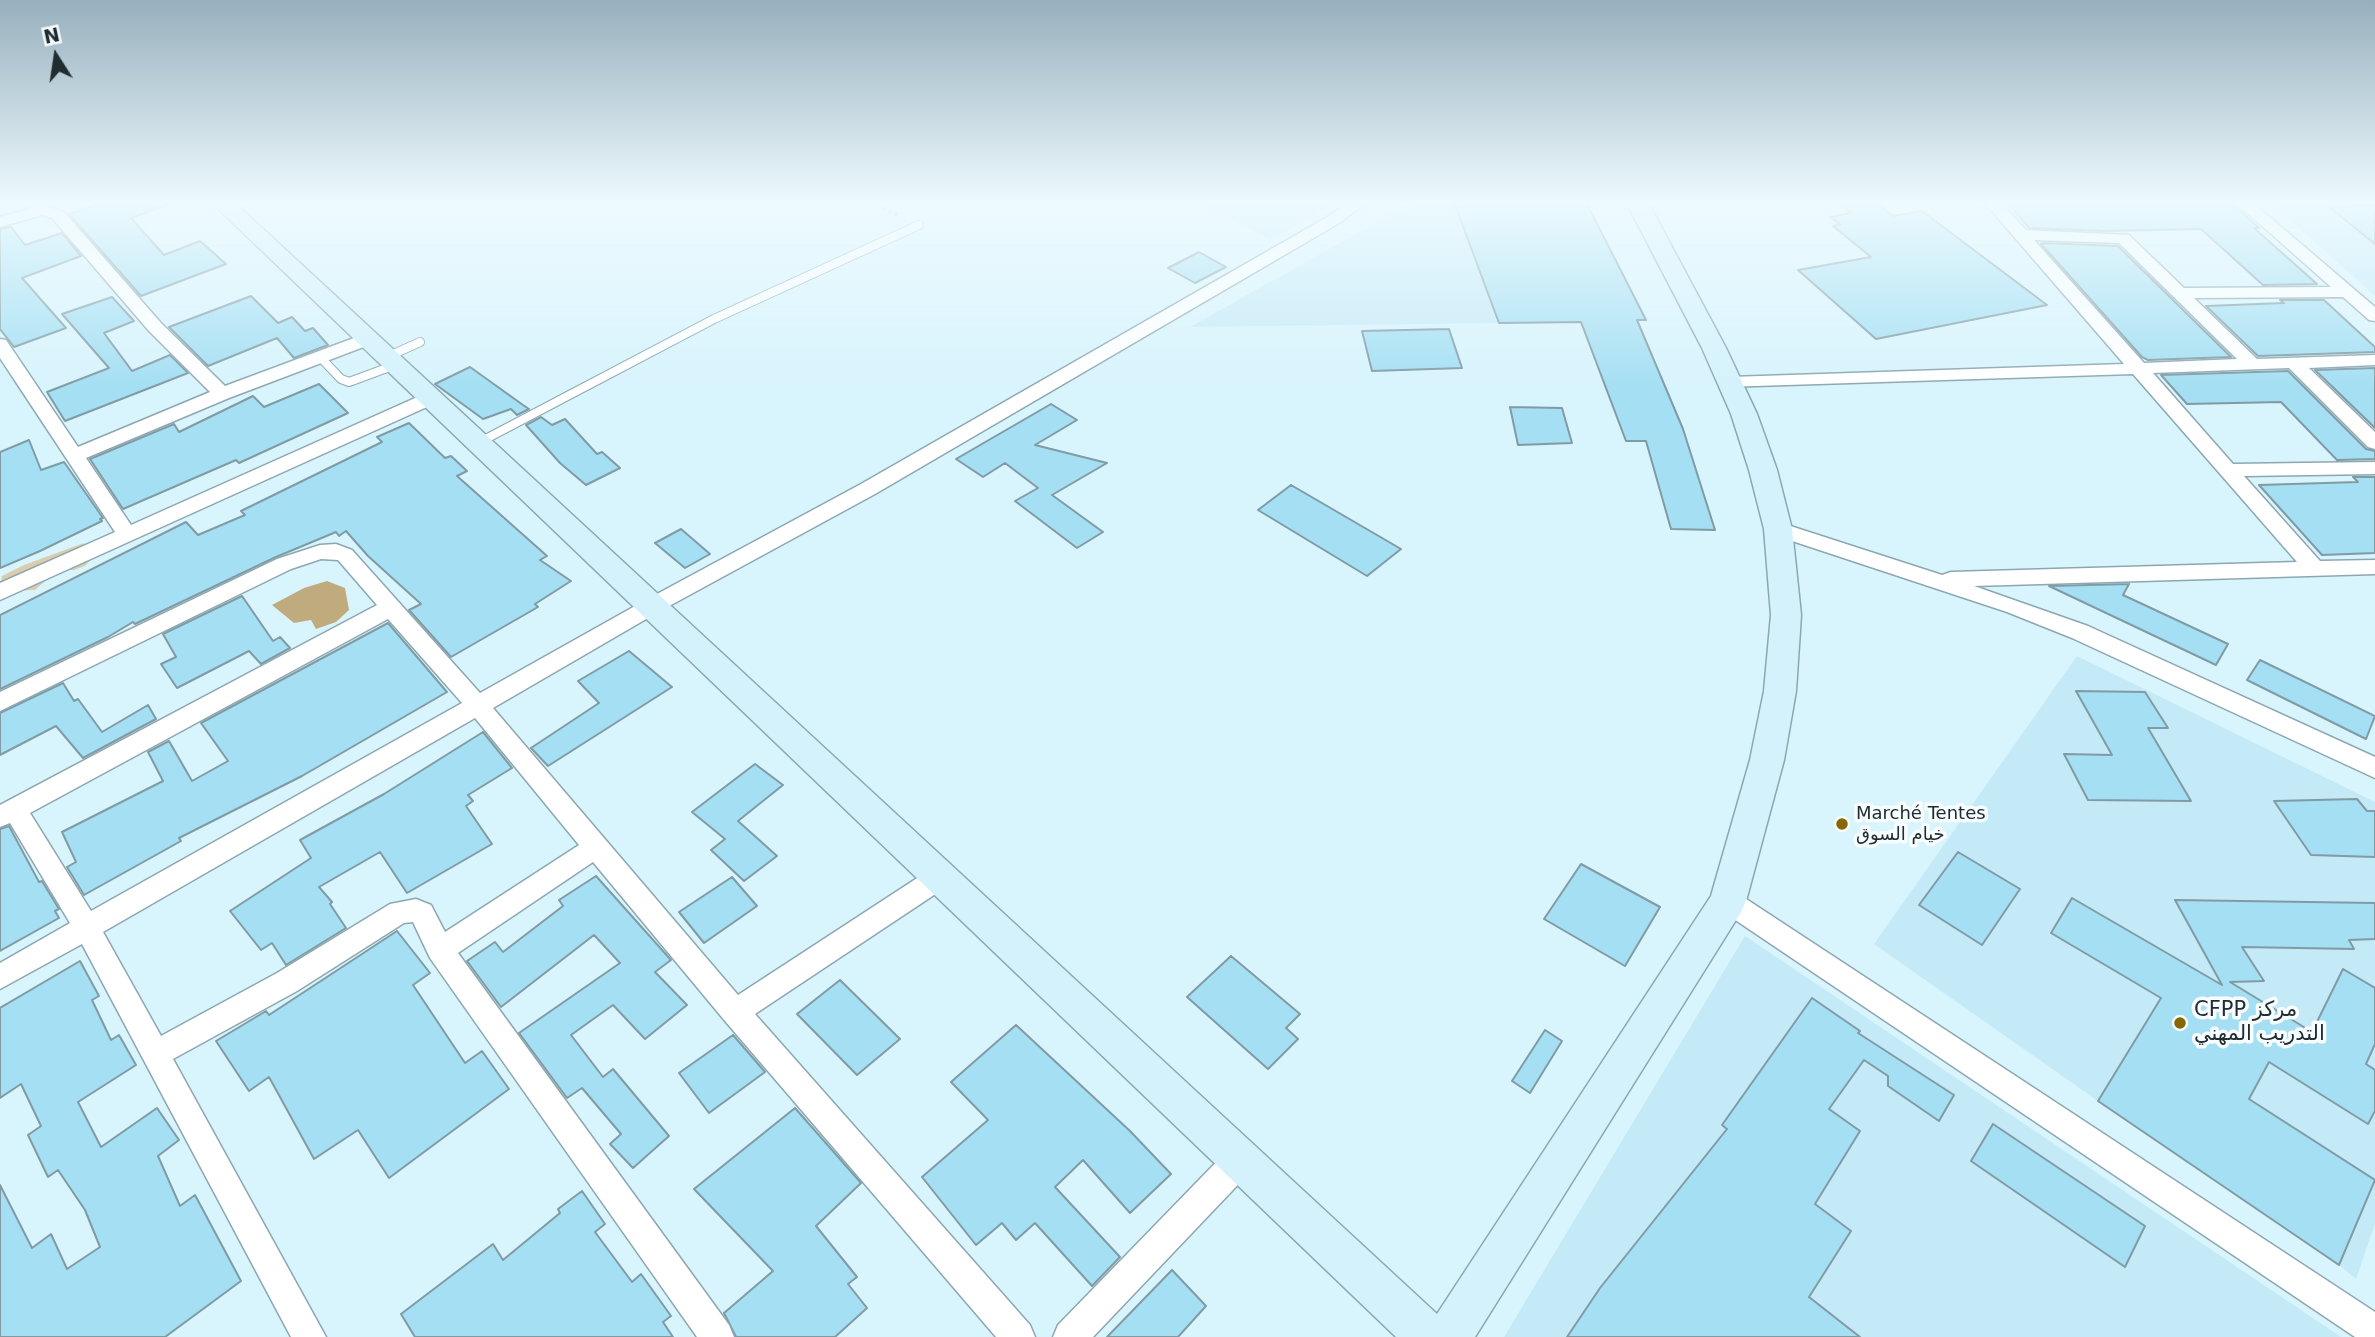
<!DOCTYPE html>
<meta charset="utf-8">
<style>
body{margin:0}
#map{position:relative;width:2375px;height:1337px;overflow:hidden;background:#d8f4fd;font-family:"DejaVu Sans",sans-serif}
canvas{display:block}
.north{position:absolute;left:21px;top:21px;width:70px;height:70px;-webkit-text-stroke:5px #f7fcfe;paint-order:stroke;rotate:348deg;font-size:19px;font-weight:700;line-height:28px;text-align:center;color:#222d31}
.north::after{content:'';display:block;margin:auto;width:24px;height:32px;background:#222d31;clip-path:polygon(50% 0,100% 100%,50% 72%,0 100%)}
</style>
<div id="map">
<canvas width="2375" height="1337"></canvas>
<div class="north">N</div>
</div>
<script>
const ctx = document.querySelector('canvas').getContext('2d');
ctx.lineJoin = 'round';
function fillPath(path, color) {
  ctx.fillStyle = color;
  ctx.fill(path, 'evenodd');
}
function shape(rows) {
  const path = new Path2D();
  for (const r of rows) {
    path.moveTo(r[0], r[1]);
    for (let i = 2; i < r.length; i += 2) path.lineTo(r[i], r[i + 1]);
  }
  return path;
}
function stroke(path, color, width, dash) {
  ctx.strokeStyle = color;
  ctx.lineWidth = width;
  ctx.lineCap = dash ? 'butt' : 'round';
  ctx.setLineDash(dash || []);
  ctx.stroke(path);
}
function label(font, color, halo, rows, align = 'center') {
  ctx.font = font + ' "DejaVu Sans","Noto Sans Arabic",sans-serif';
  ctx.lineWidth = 7;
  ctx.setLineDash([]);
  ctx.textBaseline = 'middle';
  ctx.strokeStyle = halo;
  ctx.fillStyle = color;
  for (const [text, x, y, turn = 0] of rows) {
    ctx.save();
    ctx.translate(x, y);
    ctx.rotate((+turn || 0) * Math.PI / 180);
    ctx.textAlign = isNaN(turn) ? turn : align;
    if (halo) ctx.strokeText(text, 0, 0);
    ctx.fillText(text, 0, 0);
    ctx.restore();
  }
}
fillPath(shape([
 [1197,202,1336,202,1271,240],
 [1413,202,1454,202,1499,323,1190,327],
 [2270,202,2375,202,2375,296],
 [2077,656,2375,802,2375,1224,2356,1279,2339,1265,2098,1101,1874,944],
 [1745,936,2341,1337,1504,1337]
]), '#c5eaf7');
fillPath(shape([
 [84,543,83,552,94,556,85,566,74,570,57,570,35,590,0,591,2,576,24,565]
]), '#daccad');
fillPath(shape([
 [327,581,345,588,349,610,336,622,316,629,311,620,294,623,272,605,304,588]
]), '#bfab7d');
const building = shape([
 [104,202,167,202,167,205,131,218,164,255,200,241,226,264,141,296,69,214,104,202],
 [1454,202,1586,202,1646,320,1637,320,1683,429,1715,530,1671,529,1646,441,1626,441,1581,322,1499,323,1454,202],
 [1837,202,1875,202,1893,216,1922,211,2047,305,1876,339,1798,270,1871,257,1833,226,1840,224,1830,217,1851,213,1837,202],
 [2007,202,2231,202,2259,228,2254,228,2317,284,2263,285,2201,229,2105,231,2029,228,2007,202],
 [2375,205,2375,244,2329,207,2375,205],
 [11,227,25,245,62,233,81,256,22,278,66,328,14,347,0,329,0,229,11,227],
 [2043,243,2118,246,2231,357,2148,360,2142,357,2041,244,2043,243],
 [1199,252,1226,267,1195,283,1168,268,1199,252],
 [251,296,278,323,292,317,305,331,313,328,328,345,294,358,277,338,208,366,169,327,251,296],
 [112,297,134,321,104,333,132,371,170,355,188,373,65,421,47,392,109,368,62,314,112,297],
 [2280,300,2324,300,2375,347,2375,352,2258,356,2206,306,2284,303,2280,300],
 [1449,329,1462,368,1372,371,1362,331,1449,329],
 [470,367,523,405,529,409,517,415,511,409,483,419,435,384,470,367],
 [2375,368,2375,428,2315,370,2375,368],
 [2288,371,2366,449,2375,451,2375,459,2337,460,2281,402,2187,404,2161,375,2288,371],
 [319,384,348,413,239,463,236,460,123,509,90,459,174,424,179,432,253,396,264,407,319,384],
 [1051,404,1077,420,1035,445,1107,463,1052,495,1103,532,1077,548,1015,501,1038,488,1005,463,983,477,956,459,1051,404],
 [1510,407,1562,408,1572,443,1518,445,1510,407],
 [541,417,552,425,565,419,597,454,602,452,620,468,586,485,560,463,526,425,541,417],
 [409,423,445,458,451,456,467,471,457,476,547,556,540,560,571,581,535,604,538,607,451,657,409,610,421,604,368,556,346,531,339,536,336,532,276,557,135,624,133,622,108,637,0,689,0,615,186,522,198,535,245,515,241,511,382,442,377,437,409,423],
 [29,440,41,470,64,462,103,518,100,519,102,521,40,551,0,568,0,452,29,440],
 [2353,477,2375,477,2375,553,2322,555,2259,485,2358,482,2353,477],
 [1291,485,1401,549,1367,576,1258,510,1291,485],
 [681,529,710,554,685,568,655,543,681,529],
 [2129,584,2123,595,2228,644,2216,665,2049,586,2129,584],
 [242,596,273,641,280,637,290,648,261,664,249,651,177,688,161,664,176,657,163,634,242,596],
 [388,623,447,692,302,776,179,838,181,841,84,895,67,867,76,862,62,832,163,781,148,752,169,741,192,781,228,761,201,723,388,623],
 [629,651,672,687,548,766,531,748,599,703,578,681,629,651],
 [2260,660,2375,716,2366,739,2247,680,2260,660],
 [63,683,74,701,78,699,102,732,148,705,156,719,83,758,56,726,0,755,0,713,63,683],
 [2076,691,2145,692,2168,728,2148,728,2191,801,2088,800,2064,754,2112,755,2076,691],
 [483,732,512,768,468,795,473,801,466,806,492,844,407,893,380,852,319,887,332,902,330,904,346,928,286,965,272,943,261,950,230,911,311,858,300,840,384,794,483,732],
 [755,764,783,785,738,821,777,856,744,881,711,850,725,839,692,812,755,764],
 [2357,799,2367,811,2375,811,2375,857,2311,855,2274,801,2357,799],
 [9,826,39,882,42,881,59,909,55,911,59,918,0,951,0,829,9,826],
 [1958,852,2020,889,1982,945,1919,905,1958,852],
 [1581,864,1660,907,1625,966,1544,919,1581,864],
 [596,876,671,960,655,972,687,1005,645,1039,613,1005,571,1035,603,1077,613,1069,669,1136,633,1168,610,1144,621,1134,582,1088,567,1098,519,1033,620,963,594,935,501,1007,467,961,495,942,503,952,563,906,559,900,596,876],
 [732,877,757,906,704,943,679,912,732,877],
 [2072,898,2222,985,2175,900,2375,903,2375,939,2349,940,2354,949,2242,947,2264,981,2230,982,2312,1032,2343,969,2375,988,2375,1044,2366,1064,2375,1070,2375,1111,2368,1124,2269,1062,2249,1099,2375,1180,2339,1265,2098,1101,2161,998,2051,933,2072,898],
 [397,931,430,973,413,985,465,1063,482,1051,509,1089,389,1178,358,1130,314,1159,269,1077,249,1091,216,1041,266,1011,269,1015,397,931],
 [1231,956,1300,1014,1286,1028,1298,1039,1268,1069,1187,997,1231,956],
 [80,961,99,996,92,1000,111,1040,119,1035,136,1065,78,1102,101,1147,157,1108,179,1140,158,1156,180,1206,195,1195,241,1281,165,1337,0,1337,0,1185,32,1248,51,1234,67,1269,100,1247,85,1210,58,1170,48,1177,28,1135,41,1126,21,1084,0,1098,0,1008,80,961],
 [840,980,900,1039,857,1075,797,1014,840,980],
 [1812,998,1860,1031,1858,1033,1954,1095,1939,1121,1888,1086,1888,1076,1864,1060,1829,1109,1860,1131,1815,1204,1851,1231,1809,1297,1860,1337,1567,1337,1600,1288,1727,1129,1722,1125,1812,998],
 [1016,1025,1130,1131,1171,1174,1130,1213,1083,1160,1055,1187,1120,1257,1092,1286,1035,1223,1016,1240,1002,1223,976,1245,922,1177,988,1120,951,1082,1016,1025],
 [1545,1030,1562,1041,1530,1093,1512,1081,1545,1030],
 [733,1035,765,1072,709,1113,679,1073,733,1035],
 [795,1108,861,1183,816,1226,857,1277,848,1284,867,1308,835,1337,736,1337,724,1313,773,1271,694,1189,795,1108],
 [1993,1124,2145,1226,2125,1267,1971,1161,1993,1124],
 [582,1191,605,1224,595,1232,632,1282,641,1274,671,1316,663,1322,673,1337,415,1337,401,1314,493,1244,503,1260,560,1213,558,1209,582,1191],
 [1172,1270,1206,1306,1178,1337,1107,1337,1172,1270]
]);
fillPath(building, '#a4dff3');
stroke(building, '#819ba4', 2);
const lane = shape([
 [320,357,341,379,349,382,395,365],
 [387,357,420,342],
 [478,443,714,319,919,225]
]);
const street = shape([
 [1349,202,1367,202,1341,222,875,494,660,611,493,708,738,995,931,869,940,866,949,869,953,877,949,885,755,1014,1030,1325,1035,1337,996,1337,725,1021,593,862,458,953,729,1325,734,1337,697,1337,430,958,413,922,404,923,297,991,173,1059,326,1337,291,1337,82,944,0,989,0,963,70,923,10,823,0,827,0,805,377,605,338,560,321,559,291,569,0,711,0,692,277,559,320,545,336,544,352,550,480,693,644,601,861,484,1329,216,1349,202],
 [388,619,462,703,91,911,30,813,388,619],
 [475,718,579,845,445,932,431,905,416,899,390,904,277,973,161,1036,103,932,475,718],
 [1984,202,2000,202,2026,230,2129,235,2184,288,2331,287,2235,202,2252,202,2375,307,2375,321,2369,320,2343,297,2194,298,2257,359,2375,355,2375,365,2309,368,2375,432,2375,449,2368,447,2289,368,2153,373,2233,464,2375,462,2375,474,2244,476,2320,561,2375,560,2375,574,1974,586,2088,626,2375,757,2375,778,2072,638,2007,612,1771,534,1768,529,1771,524,1778,522,1942,575,1951,572,2297,562,2133,374,1724,387,1721,383,1724,379,1730,377,2124,364,1984,202],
 [2034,240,2119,243,2237,359,2144,363,2034,240],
 [42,205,64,212,161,323,225,386,362,335,374,335,377,339,374,343,229,398,86,458,131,525,424,394,438,394,440,398,438,402,0,600,0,583,115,532,0,358,0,339,6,340,78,447,210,392,149,331,52,218,42,215,0,227,0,217,42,205],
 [1728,890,1737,893,2375,1312,2375,1337,2355,1337,1719,909,1715,901,1719,893,1728,890],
 [1240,1145,1251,1149,1255,1160,1251,1171,1093,1337,1053,1337,1058,1325,1229,1149,1240,1145]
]);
const secondary = shape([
 [211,202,234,202,1437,1314,1711,896,1750,760,1764,691,1771,615,1764,529,1749,470,1731,414,1702,348,1626,202,1648,202,1726,348,1757,414,1777,470,1792,529,1801,615,1796,691,1784,760,1746,901,1741,912,1475,1337,1396,1337,211,202]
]);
stroke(lane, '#8da7b0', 10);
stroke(street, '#8da7b0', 3);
stroke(secondary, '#8da7b0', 3);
stroke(shape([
 [870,202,902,217]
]), '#90a5ac', 3.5, [2.5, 4.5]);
stroke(lane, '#fff', 8);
fillPath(street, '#fff');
fillPath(secondary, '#d4f2fc');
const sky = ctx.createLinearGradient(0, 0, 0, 389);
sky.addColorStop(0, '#97b0bd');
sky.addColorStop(0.52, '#edfafe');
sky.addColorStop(1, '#edfafe00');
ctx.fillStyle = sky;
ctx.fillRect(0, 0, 2375, 389);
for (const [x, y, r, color] of [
 [1842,824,7,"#876702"],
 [2180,1023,7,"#876702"]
]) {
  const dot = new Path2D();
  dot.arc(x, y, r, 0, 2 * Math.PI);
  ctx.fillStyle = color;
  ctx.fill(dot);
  stroke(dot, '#f7fcfe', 2.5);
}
label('18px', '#222d31', '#f7fcfe', [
 ["Marché Tentes",1856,814],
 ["خيام السوق",1856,835]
], 'left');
label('21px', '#222d31', '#f7fcfe', [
 ["CFPP مركز",2194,1011],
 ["التدريب المهني",2194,1035]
], 'left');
</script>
